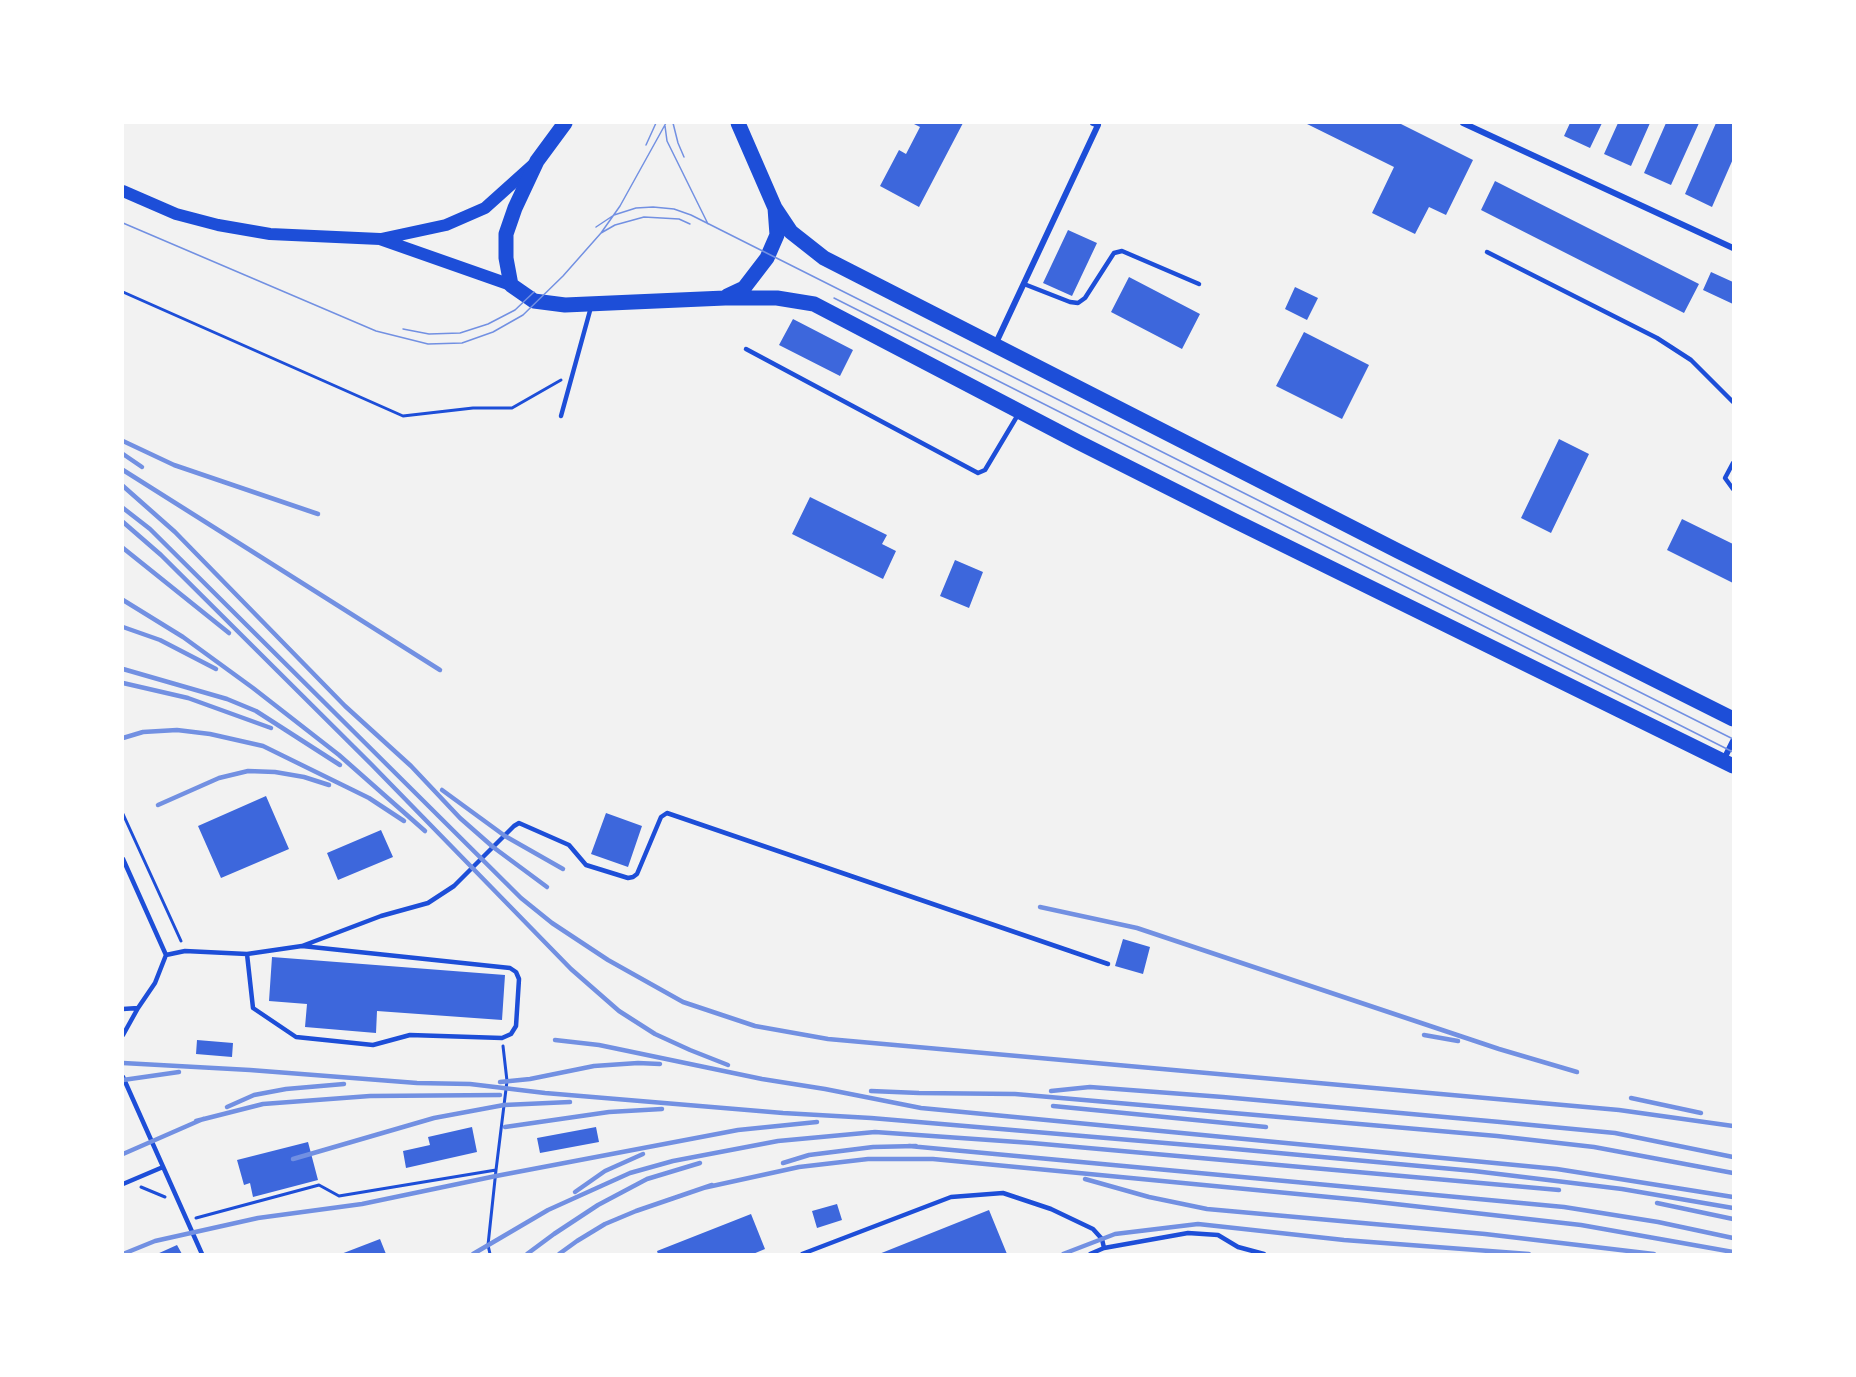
<!DOCTYPE html>
<style>
body{margin:0}
#map{position:relative;width:1856px;height:1377px;overflow:hidden;background:#f2f2f2;font-family:"PT Sans Narrow",sans-serif}
canvas{display:block}
.frame{position:absolute;inset:0;border:124px solid #fff;pointer-events:none}
</style>
<div id="map">
<canvas width="1856" height="1377"></canvas>
<div class="frame"></div>
</div>
<script>
const ctx = document.querySelector('canvas').getContext('2d');
ctx.lineJoin = 'round';
function fillPath(path, color) {
  ctx.fillStyle = color;
  ctx.fill(path, 'evenodd');
}
function shape(rows) {
  const path = new Path2D();
  for (const r of rows) {
    path.moveTo(r[0], r[1]);
    for (let i = 2; i < r.length; i += 2) path.lineTo(r[i], r[i + 1]);
  }
  return path;
}
function stroke(path, color, width, dash) {
  ctx.strokeStyle = color;
  ctx.lineWidth = width;
  ctx.lineCap = dash ? 'butt' : 'round';
  ctx.setLineDash(dash || []);
  ctx.stroke(path);
}
fillPath(shape([
 [912,123,963,123,919,207,880,186,899,150,906,154,920,127],
 [1305,123,1399,123,1473,160,1446,215,1429,207,1415,234,1372,213,1394,167],
 [1570,123,1602,123,1590,148,1564,136],
 [1618,123,1650,123,1631,166,1604,154],
 [1666,123,1699,123,1671,185,1644,173],
 [1716,123,1733,123,1733,159,1712,207,1685,194],
 [1495,181,1699,284,1684,313,1481,210],
 [1068,230,1097,243,1072,296,1043,283],
 [1711,272,1733,282,1733,304,1703,290],
 [1129,277,1200,314,1182,349,1111,312],
 [1295,287,1318,298,1307,320,1285,309],
 [793,319,853,350,840,376,779,345],
 [1304,332,1369,365,1342,419,1276,386],
 [1559,439,1589,454,1551,533,1521,518],
 [810,497,887,535,882,544,896,551,883,579,792,534],
 [1682,519,1733,544,1733,583,1667,550],
 [955,560,983,572,969,608,940,596],
 [266,796,289,849,221,878,198,826],
 [606,813,642,826,628,867,591,854],
 [381,830,393,857,338,880,327,853],
 [1123,939,1150,947,1143,974,1115,966],
 [272,957,505,975,502,1020,377,1011,376,1033,305,1027,307,1004,269,1001],
 [197,1040,233,1043,232,1057,196,1054],
 [472,1127,477,1152,406,1168,403,1151,430,1145,428,1137],
 [596,1127,599,1142,540,1153,537,1138],
 [308,1142,318,1180,253,1197,250,1183,244,1185,237,1160],
 [837,1204,842,1220,817,1228,812,1211],
 [989,1210,1007,1254,879,1254],
 [751,1214,765,1249,753,1254,658,1254,657,1251],
 [380,1239,386,1254,341,1254],
 [177,1245,182,1254,157,1254]
]), '#3d67dc');
stroke(shape([
 [123,292,403,416,473,408,512,408,561,380],
 [123,814,181,941],
 [141,1187,165,1197],
 [196,1218,319,1185,339,1196,496,1170],
 [490,1254,488,1245,496,1170,507,1081,503,1046]
]), '#1d4ed8', 3);
stroke(shape([
 [1487,252,1657,338,1691,360,1733,402],
 [1024,284,1070,302,1078,303,1085,298,1112,256,1114,253,1122,251,1199,284],
 [746,349,978,473,985,470,1019,413],
 [561,416,591,307],
 [1733,463,1725,478,1733,489],
 [123,859,166,955,155,983,138,1008,123,1035],
 [302,946,381,916,428,903,454,886,514,826,519,823,569,845,586,865,628,878,633,877,637,874,661,817,667,813,1108,964],
 [166,955,185,951,247,954,253,1008,296,1037,373,1045,410,1035,502,1038,511,1034,516,1026,519,979,516,972,510,968,302,946,247,954],
 [123,1009,138,1008],
 [123,1077,202,1254],
 [123,1184,163,1167],
 [802,1254,951,1197,1003,1193,1051,1209,1093,1229,1102,1239,1104,1248],
 [1090,1254,1104,1248,1188,1233,1218,1235,1238,1247,1264,1254]
]), '#1d4ed8', 4.5);
stroke(shape([
 [1463,123,1733,248],
 [995,345,1098,125,1093,123],
 [1723,761,1733,741]
]), '#1d4ed8', 6);
stroke(shape([
 [123,191,176,214,218,225,270,234,380,239,511,285],
 [381,239,446,225,485,208,534,164]
]), '#1d4ed8', 12);
stroke(shape([
 [565,123,537,161,515,208,506,234,506,258,511,285,534,301,565,305,725,298,777,298,814,304,1078,442,1233,520,1733,766],
 [775,208,791,232,824,258,1398,551,1733,719],
 [727,296,744,288,767,258,777,235,775,208,738,123]
]), '#1d4ed8', 15);
stroke(shape([
 [673,123,678,143,684,157],
 [665,126,667,141,708,224],
 [646,145,656,123],
 [123,223,376,331,428,344,462,343,493,332,523,315,563,276,601,233,620,206,666,123],
 [596,227,614,215,636,208,653,207,674,209,691,215,1733,739],
 [601,233,615,225,644,217,679,219,690,224],
 [834,298,1733,752],
 [403,329,429,334,460,333,488,324,515,310,534,292]
]), '#7290e2', 1.5);
stroke(shape([
 [123,441,174,465,318,514],
 [123,454,142,467],
 [123,470,440,670],
 [123,486,175,532,345,706,411,766,460,818,493,847,547,887],
 [123,508,150,529,521,898,552,923,608,960,683,1002,755,1026,828,1039,1619,1110,1733,1126],
 [123,522,161,555,371,764,571,969,619,1011,655,1034,690,1050,728,1065],
 [123,548,229,633],
 [123,600,183,637,253,688,339,755,425,831],
 [123,627,160,640,216,669],
 [123,669,227,699,256,711,340,765],
 [123,683,188,698,271,728],
 [123,738,143,732,177,730,210,734,263,746,369,798,404,821],
 [442,790,505,836,563,869],
 [158,805,219,778,248,771,275,772,304,777,329,785],
 [1040,907,1137,928,1499,1049,1577,1072],
 [1424,1035,1458,1041],
 [555,1040,599,1045,762,1079,825,1089,921,1108,1557,1169,1733,1197],
 [123,1063,250,1070,417,1083,470,1084,545,1093,783,1113,871,1118,1224,1148,1474,1171,1622,1189,1733,1208],
 [123,1080,179,1072],
 [500,1082,530,1079,594,1066,638,1063,660,1064],
 [871,1091,919,1093,1015,1094,1497,1136,1594,1147,1733,1173],
 [1051,1091,1090,1087,1223,1097,1500,1122,1615,1133,1733,1157],
 [1631,1098,1701,1113],
 [1053,1106,1266,1127],
 [227,1107,254,1095,286,1089,344,1084],
 [196,1121,263,1104,370,1096,500,1095],
 [505,1127,609,1112,662,1109],
 [909,1146,1564,1207,1658,1222,1733,1238],
 [123,1154,203,1119],
 [293,1159,434,1118,504,1105,570,1102],
 [783,1163,809,1155,873,1147,916,1146],
 [1085,1179,1149,1197,1207,1209,1485,1234,1654,1254],
 [703,1188,799,1167,868,1159,933,1159,1360,1200,1581,1225,1733,1252],
 [575,1192,605,1171,643,1154],
 [1657,1203,1733,1219],
 [123,1254,155,1241,258,1218,362,1204,496,1176,738,1130,817,1122],
 [473,1254,548,1210,630,1173,673,1161,778,1141,875,1132,1032,1143,1559,1190],
 [527,1254,554,1234,598,1205,647,1179,700,1163],
 [559,1254,577,1241,605,1224,636,1211,712,1185],
 [1063,1254,1115,1234,1198,1224,1344,1240,1529,1254]
]), '#7290e2', 4.5);
</script>
